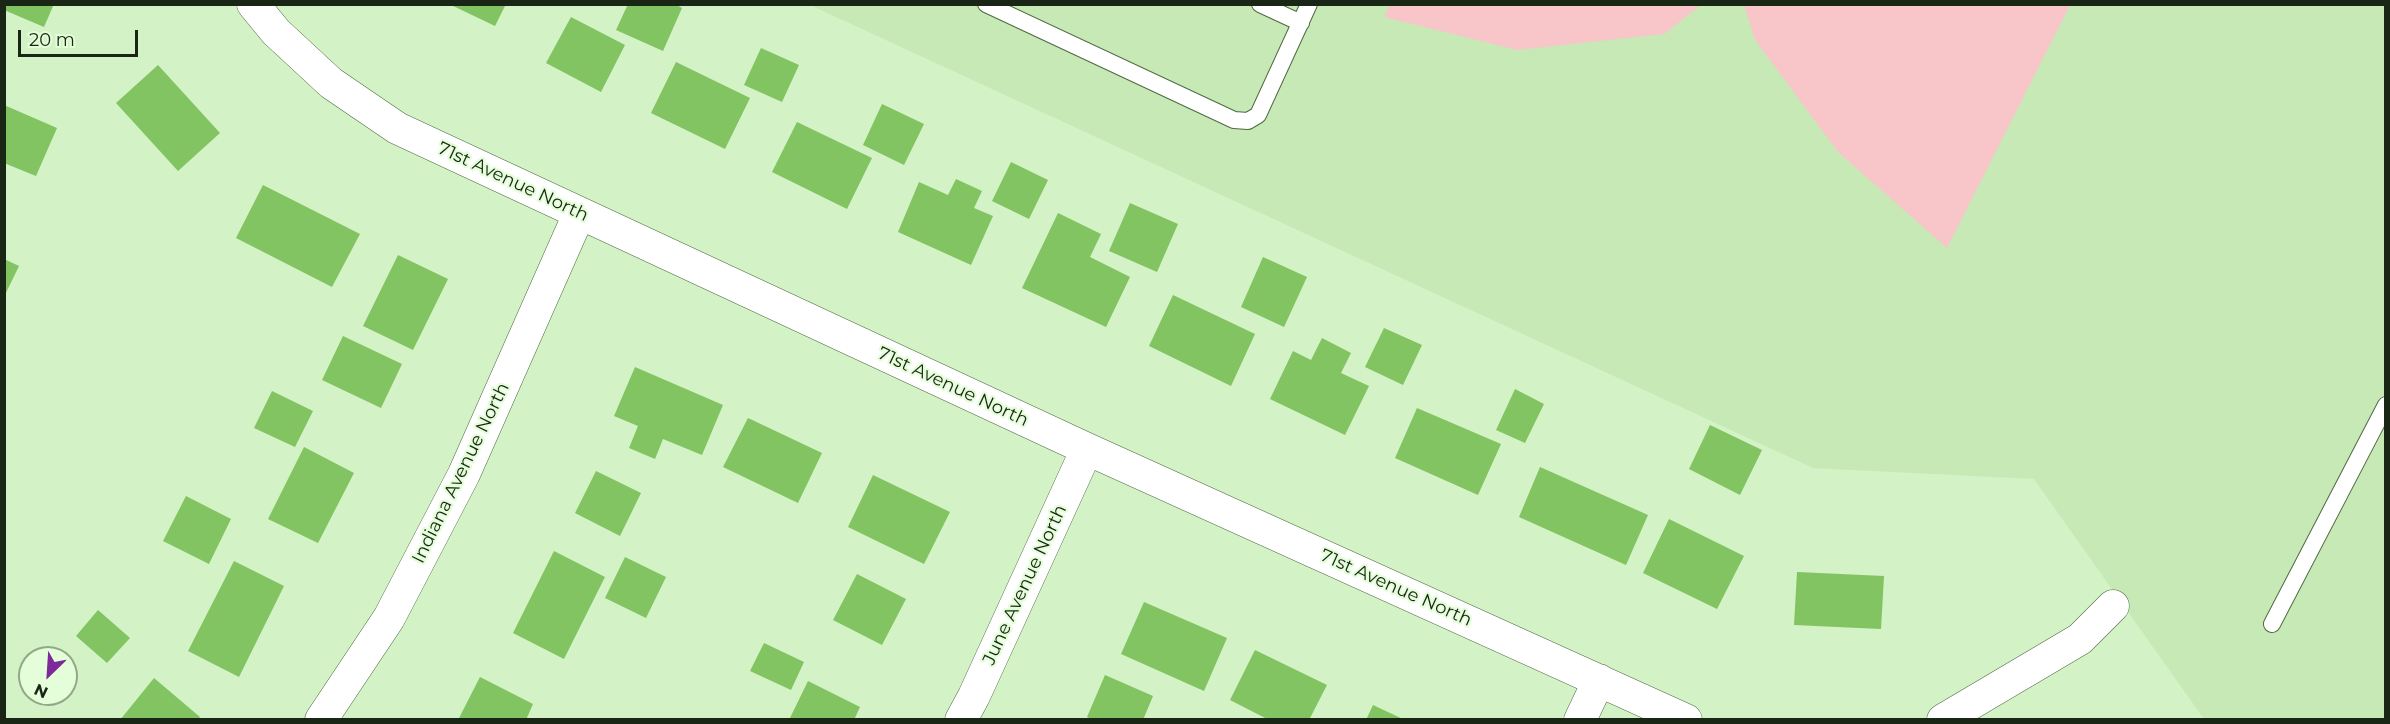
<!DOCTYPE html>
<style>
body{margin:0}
#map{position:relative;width:2390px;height:724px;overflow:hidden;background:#d3f2c5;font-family:Montserrat,sans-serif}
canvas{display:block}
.frame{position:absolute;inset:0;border:6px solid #1a2615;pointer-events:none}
.north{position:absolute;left:18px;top:646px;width:60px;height:60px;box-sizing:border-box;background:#e4fed9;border:2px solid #93a88b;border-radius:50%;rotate:205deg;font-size:16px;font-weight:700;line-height:24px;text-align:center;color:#1a2615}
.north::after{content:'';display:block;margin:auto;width:21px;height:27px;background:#7d2999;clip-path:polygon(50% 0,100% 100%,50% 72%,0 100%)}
.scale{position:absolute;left:18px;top:30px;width:120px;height:27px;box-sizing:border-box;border:3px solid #1a2615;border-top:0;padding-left:8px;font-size:18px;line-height:21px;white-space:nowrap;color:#1a2615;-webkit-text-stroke:4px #e4fed9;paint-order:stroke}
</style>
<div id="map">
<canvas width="2390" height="724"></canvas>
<div class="frame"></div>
<div class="north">N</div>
<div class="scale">20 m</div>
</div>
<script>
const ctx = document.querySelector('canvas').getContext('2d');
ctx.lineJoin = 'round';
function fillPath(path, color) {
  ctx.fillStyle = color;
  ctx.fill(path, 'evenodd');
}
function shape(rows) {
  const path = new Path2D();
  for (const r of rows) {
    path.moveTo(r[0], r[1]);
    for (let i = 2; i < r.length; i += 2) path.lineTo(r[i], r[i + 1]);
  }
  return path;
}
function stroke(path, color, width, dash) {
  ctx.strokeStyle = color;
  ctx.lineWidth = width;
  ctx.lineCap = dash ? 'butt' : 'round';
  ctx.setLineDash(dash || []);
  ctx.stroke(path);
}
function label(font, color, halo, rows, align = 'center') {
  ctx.font = font + ' Montserrat,sans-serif';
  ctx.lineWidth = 4.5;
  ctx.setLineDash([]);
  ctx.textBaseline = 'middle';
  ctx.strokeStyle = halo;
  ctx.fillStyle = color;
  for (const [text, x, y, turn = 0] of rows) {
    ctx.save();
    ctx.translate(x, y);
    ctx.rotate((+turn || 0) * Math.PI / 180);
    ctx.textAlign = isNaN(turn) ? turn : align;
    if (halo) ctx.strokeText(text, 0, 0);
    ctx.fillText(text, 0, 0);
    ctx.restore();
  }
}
fillPath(shape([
 [810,5,2385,5,2385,719,2204,719,2034,479,1813,468]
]), '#c6e9b6');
fillPath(shape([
 [1390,4,1701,4,1701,5,1664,34,1517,50,1384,17],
 [1744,5,1744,4,2070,5,1947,248,1838,152,1755,40]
]), '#f8c6c8');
fillPath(shape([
 [4,4,54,4,44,27,4,10],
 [449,4,506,4,495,26],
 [628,4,675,4,682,8,663,51,616,30],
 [571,17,625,45,601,92,546,63],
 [761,48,799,65,782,102,744,85],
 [676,62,750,98,725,149,651,113],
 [158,65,220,133,178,171,116,103],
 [882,104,924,124,904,165,863,145],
 [4,105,57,128,36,176,4,163],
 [797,122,872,158,847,209,772,172],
 [1011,162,1048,180,1029,219,992,201],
 [956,179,982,191,974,208,993,216,971,265,898,232,919,182,948,195],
 [263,185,360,234,332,287,236,238],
 [1130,203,1178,224,1157,272,1109,251],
 [1058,213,1101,234,1090,257,1130,277,1106,327,1022,288],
 [398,255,448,279,413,350,363,326],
 [1263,257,1307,277,1284,327,1241,307],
 [4,259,19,266,4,297],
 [1173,295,1255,334,1231,386,1149,346],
 [1384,328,1422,345,1403,385,1365,367],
 [343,336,402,364,381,408,322,380],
 [1322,338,1351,353,1341,373,1369,386,1345,435,1270,399,1293,351,1311,360],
 [635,367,723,405,702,455,663,439,655,459,629,448,638,426,614,416],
 [1515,389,1544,404,1525,443,1496,430],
 [272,391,313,411,295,447,254,428],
 [1417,408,1501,444,1478,495,1395,458],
 [748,418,822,453,798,503,723,467],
 [1710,425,1762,450,1740,495,1689,469],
 [304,447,354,473,318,543,268,519],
 [1540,467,1648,515,1626,565,1519,517],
 [596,471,641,493,620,536,575,513],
 [873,475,950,512,924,564,848,527],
 [186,496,231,519,209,564,163,541],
 [1669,519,1744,556,1717,609,1643,573],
 [554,551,605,577,564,659,513,633],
 [625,557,666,577,646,618,605,598],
 [234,561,284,586,239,677,188,651],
 [1797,572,1884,576,1881,629,1794,625],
 [857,574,906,599,882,645,833,620],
 [1144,602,1227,638,1204,691,1121,654],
 [98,610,130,638,107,663,76,636],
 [764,643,804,662,791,690,750,671],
 [1255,650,1327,685,1309,720,1269,720,1230,700],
 [1105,675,1153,696,1143,720,1093,720,1087,717],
 [480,677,533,704,526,720,458,720],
 [154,678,200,717,198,720,120,720],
 [808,681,860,707,854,720,789,720],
 [1373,705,1405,720,1366,720]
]), '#82c362');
const service = shape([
 [986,4,1234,120,1248,121,1258,115,1309,4],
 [1260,4,1301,23],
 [2272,624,2386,405]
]);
const minor = shape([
 [253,4,276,32,331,83,397,128,1087,449,1686,720],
 [321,720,389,618,464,474,579,214],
 [961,720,974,696,1087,449],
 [1580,720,1599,680],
 [1943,720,2080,639,2113,606]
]);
stroke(service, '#4f6a42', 18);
stroke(minor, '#4f6a42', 33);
stroke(service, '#fff', 16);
stroke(minor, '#fff', 32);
label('18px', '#1a2615', '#e4fed9', [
 ["71st Avenue North",513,182,25],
 ["71st Avenue North",953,387,25],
 ["Indiana Avenue North",461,473,-64],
 ["June Avenue North",1025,585,-65],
 ["71st Avenue North",1396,588,24]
]);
</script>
